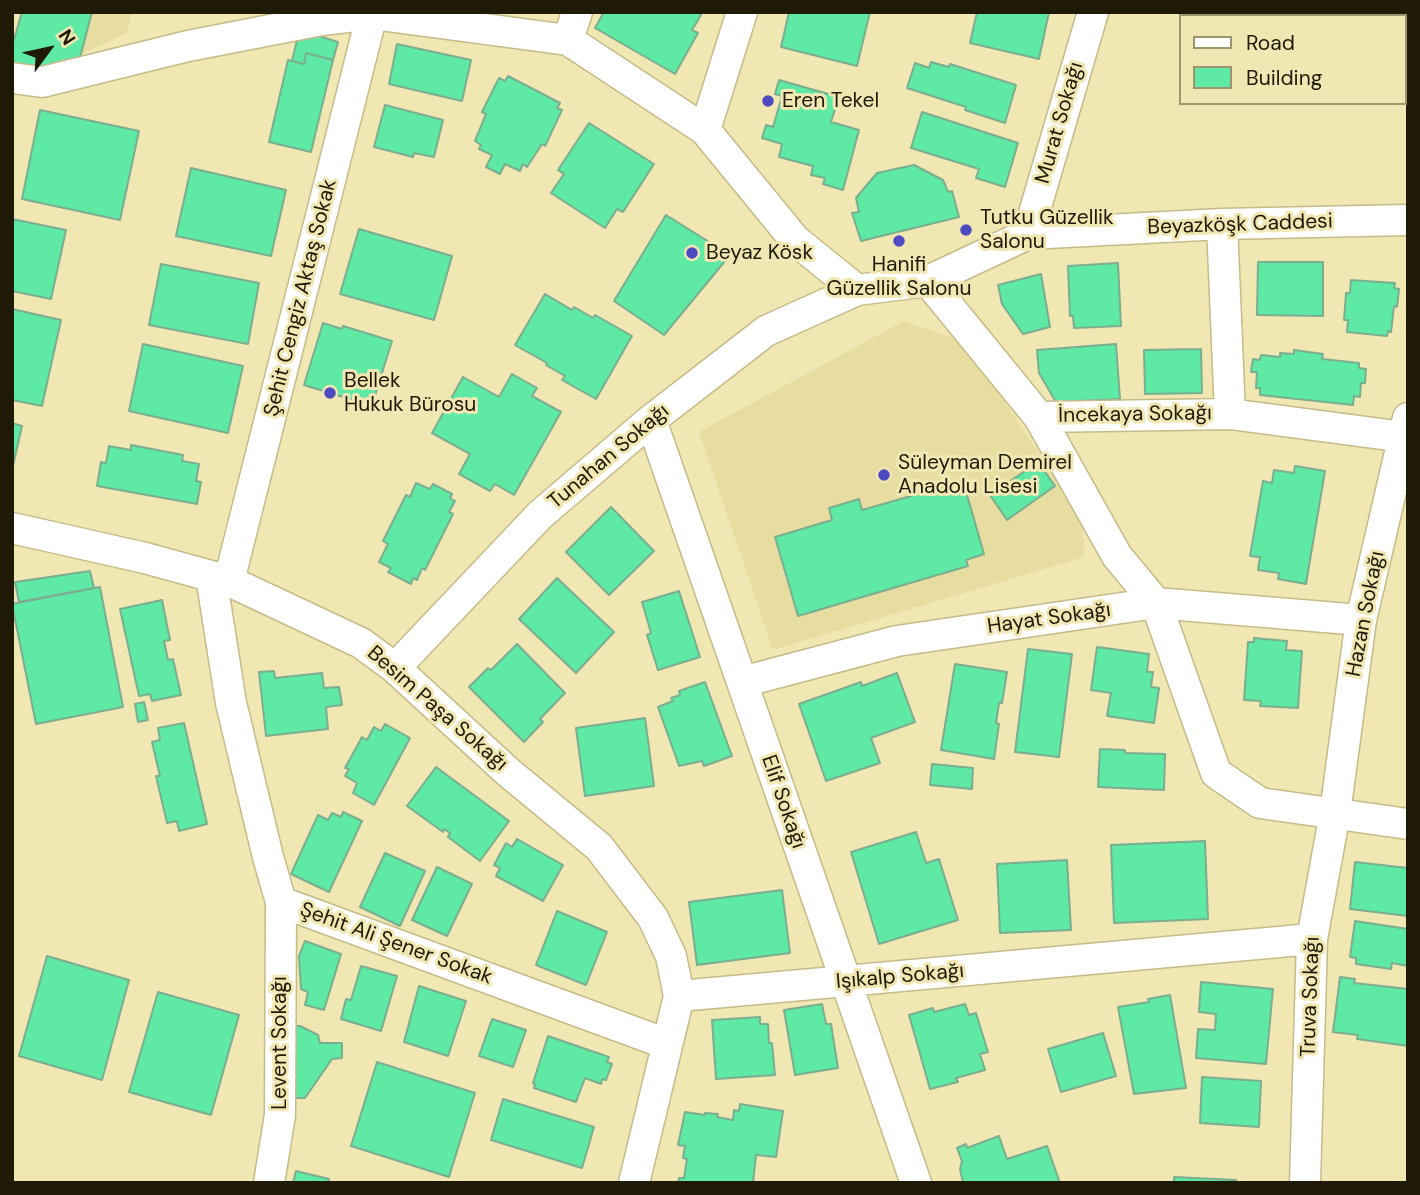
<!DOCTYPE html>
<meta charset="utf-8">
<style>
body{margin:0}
#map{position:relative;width:1420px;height:1195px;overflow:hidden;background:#f1e7b3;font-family:"DM Sans",sans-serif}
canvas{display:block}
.frame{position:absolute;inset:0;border:14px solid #1e1a06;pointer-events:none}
.legend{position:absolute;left:1179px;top:14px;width:228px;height:91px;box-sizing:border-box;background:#f1e7b3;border:2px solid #9d956e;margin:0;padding:9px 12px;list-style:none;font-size:21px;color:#1e1a06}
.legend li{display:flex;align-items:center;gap:14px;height:35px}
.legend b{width:35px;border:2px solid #9d956e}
.north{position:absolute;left:14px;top:14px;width:70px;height:70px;-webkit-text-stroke:5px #f1e7b3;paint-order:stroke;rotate:57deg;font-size:19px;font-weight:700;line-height:28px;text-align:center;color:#1e1a06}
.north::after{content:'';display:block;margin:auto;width:24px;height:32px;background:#1e1a06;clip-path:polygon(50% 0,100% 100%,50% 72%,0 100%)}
</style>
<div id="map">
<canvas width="1420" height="1195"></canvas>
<div class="frame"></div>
<ul class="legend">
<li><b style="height:9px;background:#fff"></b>Road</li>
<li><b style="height:19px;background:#5eeaa5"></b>Building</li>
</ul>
<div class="north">N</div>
</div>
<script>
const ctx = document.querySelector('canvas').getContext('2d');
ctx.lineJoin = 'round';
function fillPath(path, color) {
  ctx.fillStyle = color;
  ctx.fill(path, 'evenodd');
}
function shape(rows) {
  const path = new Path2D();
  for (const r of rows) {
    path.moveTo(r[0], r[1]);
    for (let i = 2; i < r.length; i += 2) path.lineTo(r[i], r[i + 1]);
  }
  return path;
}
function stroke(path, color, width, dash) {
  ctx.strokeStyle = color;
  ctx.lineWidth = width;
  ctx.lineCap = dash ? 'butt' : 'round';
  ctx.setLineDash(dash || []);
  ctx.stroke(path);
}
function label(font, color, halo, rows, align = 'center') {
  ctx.font = font + ' "DM Sans",sans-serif';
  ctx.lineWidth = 6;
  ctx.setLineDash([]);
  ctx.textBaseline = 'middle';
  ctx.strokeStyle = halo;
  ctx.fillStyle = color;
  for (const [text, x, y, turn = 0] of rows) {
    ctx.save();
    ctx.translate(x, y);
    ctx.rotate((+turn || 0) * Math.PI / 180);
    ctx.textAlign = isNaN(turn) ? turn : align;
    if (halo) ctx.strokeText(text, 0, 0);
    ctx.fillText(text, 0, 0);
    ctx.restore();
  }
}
fillPath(shape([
 [20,12,132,12,127,33,47,70,12,65,12,43],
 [904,321,964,342,1079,513,1083,525,1084,557,773,650,699,432]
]), '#e8dda0');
const building = shape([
 [22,12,92,12,76,73,12,69,12,47,22,12],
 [604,12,697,12,701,15,692,30,698,33,675,74,595,28,604,12],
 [789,12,870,12,857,66,781,47,789,12],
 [977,12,1049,12,1039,59,970,43,977,12],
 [319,36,338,42,333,60,306,53,304,64,292,61,297,40,319,36],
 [397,44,471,60,462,101,389,84,397,44],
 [306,53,333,60,311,152,269,142,288,60,304,64,306,53],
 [931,62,949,67,950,64,1016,85,1005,123,965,110,966,107,907,88,915,63,929,68,931,62],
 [508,76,560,103,557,108,562,110,545,146,542,144,527,167,523,164,520,171,505,164,500,174,486,167,492,155,479,149,481,145,475,141,486,114,482,112,499,78,505,81,508,76],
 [779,80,839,97,831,122,859,130,843,190,823,184,825,178,811,175,813,166,779,157,782,144,762,138,766,125,773,127,782,96,775,94,779,80],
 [385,105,443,120,434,157,414,153,413,157,374,147,385,105],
 [40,110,139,131,120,220,22,199,40,110],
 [922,112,1018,143,1005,187,976,178,979,169,911,148,922,112],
 [589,123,654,164,623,212,617,209,605,228,551,193,564,174,558,170,589,123],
 [914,165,943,180,948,192,952,191,959,217,861,241,852,213,859,212,856,198,877,173,914,165],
 [191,168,286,190,271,256,176,236,191,168],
 [666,215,730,255,664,335,614,301,666,215],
 [12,219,66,230,51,299,12,291,12,219],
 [359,229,452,256,434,320,340,294,359,229],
 [1258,262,1323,262,1323,316,1257,315,1258,262],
 [1118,263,1121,326,1074,328,1073,316,1070,316,1068,266,1118,263],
 [161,264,259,283,248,344,149,325,161,264],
 [1041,274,1050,327,1023,334,1002,304,998,285,1041,274],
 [1351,280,1395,283,1394,288,1399,289,1397,307,1394,306,1391,332,1388,331,1387,336,1347,332,1348,320,1344,320,1346,293,1350,293,1351,280],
 [545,294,572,310,574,307,593,318,595,315,632,336,596,399,562,380,565,376,546,365,547,363,515,345,545,294],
 [12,309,61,320,42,406,12,400,12,309],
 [323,323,342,329,343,326,392,341,373,402,354,396,353,400,304,385,323,323],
 [143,344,243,366,228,433,129,411,143,344],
 [1116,344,1120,399,1056,402,1039,373,1037,350,1116,344],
 [1201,349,1202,393,1145,394,1144,350,1201,349],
 [1294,350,1323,354,1322,359,1359,363,1359,368,1366,369,1365,383,1361,383,1360,397,1354,396,1353,405,1260,395,1260,388,1256,388,1257,372,1251,372,1253,359,1260,360,1261,355,1280,357,1280,353,1294,354,1294,350],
 [512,374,537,388,532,396,561,412,514,495,495,484,490,491,459,474,470,454,432,433,463,377,499,397,512,374],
 [12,423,22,426,12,470,12,423],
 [131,445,183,455,182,461,199,464,196,481,201,482,197,504,97,486,101,462,106,463,109,446,131,450,131,445],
 [1038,462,1055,486,1007,520,990,495,1038,462],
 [1295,466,1325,471,1306,584,1278,579,1279,573,1258,570,1260,557,1250,556,1263,481,1272,483,1274,470,1294,473,1295,466],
 [416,483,430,489,433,484,452,494,450,498,455,501,449,512,453,514,425,570,422,568,417,580,413,578,411,584,388,572,391,568,379,562,388,544,383,541,406,495,410,497,416,483],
 [946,486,948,492,965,488,984,554,966,560,968,566,798,616,775,537,832,520,829,508,859,499,862,510,946,486],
 [611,507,654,551,609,595,566,552,611,507],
 [90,571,94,588,19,602,15,582,90,571],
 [557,578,614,632,576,673,519,619,557,578],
 [100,587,123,707,36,724,12,604,100,587],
 [679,591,700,657,658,670,647,635,651,633,642,602,679,591],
 [162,600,170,640,164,641,168,660,173,659,181,695,152,701,150,694,139,696,120,609,162,600],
 [1254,638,1287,641,1286,650,1302,651,1298,708,1260,706,1261,701,1244,700,1248,642,1254,642,1254,638],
 [517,644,565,693,540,719,543,722,524,742,469,687,488,668,491,670,517,644],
 [1097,647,1149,654,1147,672,1153,672,1151,687,1159,688,1154,723,1107,716,1111,693,1091,690,1097,647],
 [1028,649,1072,654,1059,757,1015,752,1028,649],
 [955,664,1007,672,1002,703,999,703,996,723,999,724,994,759,941,750,955,664],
 [274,671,275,678,322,673,324,688,339,687,342,705,326,707,328,729,266,736,259,672,274,671],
 [897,673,915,722,871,738,880,763,826,781,799,704,861,682,862,686,897,673],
 [705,682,732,756,704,766,702,761,679,766,658,707,673,701,671,698,680,695,679,691,705,682],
 [144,702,148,720,138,722,135,704,144,702],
 [645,718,654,786,585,796,576,728,645,718],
 [184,723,207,824,179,831,177,821,167,823,156,776,160,776,152,742,160,740,158,728,184,723],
 [385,724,410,738,374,805,353,793,357,783,345,776,349,769,345,768,362,737,367,740,374,727,381,731,385,724],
 [1100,749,1125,750,1125,753,1165,754,1164,790,1098,787,1100,749],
 [932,764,973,768,972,789,930,785,932,764],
 [436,767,509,821,480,861,448,837,450,833,444,829,443,832,407,806,436,767],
 [343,812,362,821,329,892,291,874,318,815,328,820,332,813,341,817,343,812],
 [916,832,926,863,939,859,958,920,879,944,851,852,916,832],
 [517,839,563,865,543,901,496,876,500,868,494,865,506,843,512,847,517,839],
 [1205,841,1208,919,1114,923,1111,845,1205,841],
 [385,853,425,871,400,926,360,907,385,853],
 [1067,860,1071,930,1000,933,997,864,1067,860],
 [1355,862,1408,868,1408,916,1350,909,1355,862],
 [437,867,472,884,447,936,412,920,437,867],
 [782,890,790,953,697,965,689,902,782,890],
 [557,911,607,932,586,985,536,965,557,911],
 [1355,921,1408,929,1408,966,1392,963,1391,969,1356,964,1356,958,1350,957,1355,921],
 [305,941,341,954,324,1010,305,1005,308,992,301,989,299,956,305,941],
 [47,956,129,980,102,1080,19,1056,47,956],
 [361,966,397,976,381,1031,341,1019,346,999,351,1000,361,966],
 [1340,977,1355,979,1354,983,1408,989,1408,1046,1357,1039,1358,1035,1333,1032,1340,977],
 [1201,982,1273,989,1266,1064,1196,1058,1198,1029,1215,1030,1216,1014,1199,1012,1201,982],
 [419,986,466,1001,448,1056,404,1042,419,986],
 [158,992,239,1015,211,1115,129,1092,158,992],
 [1170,995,1186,1088,1134,1094,1118,1007,1149,1002,1148,999,1170,995],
 [822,1004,826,1024,831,1024,838,1068,795,1075,784,1010,822,1004],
 [965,1004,969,1015,976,1013,988,1052,980,1054,985,1070,956,1078,958,1082,930,1089,909,1015,933,1008,934,1012,965,1004],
 [760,1017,760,1024,768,1024,769,1043,772,1043,775,1075,716,1079,712,1020,760,1017],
 [492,1019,526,1030,513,1067,479,1056,492,1019],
 [290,1026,300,1026,318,1035,320,1043,342,1043,342,1058,332,1059,305,1098,291,1098,290,1026],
 [1103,1033,1116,1076,1061,1092,1048,1049,1103,1033],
 [548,1036,609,1057,607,1062,612,1064,606,1080,602,1079,601,1084,585,1078,576,1102,534,1088,535,1084,533,1083,548,1036],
 [377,1062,475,1093,449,1177,351,1146,377,1062],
 [1202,1077,1261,1081,1259,1127,1200,1123,1202,1077],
 [503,1099,594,1127,582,1168,491,1140,503,1099],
 [740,1104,783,1111,776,1157,756,1155,753,1183,678,1183,679,1178,684,1178,687,1159,683,1158,685,1146,678,1145,685,1112,705,1115,705,1113,718,1114,717,1117,733,1120,734,1110,739,1111,740,1104],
 [999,1136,1007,1159,1047,1146,1060,1183,963,1183,960,1169,962,1161,957,1148,966,1144,967,1148,999,1136],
 [296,1171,329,1179,328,1183,293,1183,296,1171],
 [1174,1177,1236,1180,1236,1183,1174,1183,1174,1177]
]);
fillPath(building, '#5eeaa5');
stroke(building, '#7bad90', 2);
const minor = shape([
 [568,40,577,12],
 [12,78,42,82,188,46,322,20,372,14,568,40,705,130,795,240,857,290],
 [705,130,742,12],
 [1222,224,1230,414],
 [1028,234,1093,12],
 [928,281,1039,417,1117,556,1156,603,1216,773,1260,803,1408,824],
 [1039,417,1230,414,1404,437],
 [651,420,916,1183],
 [12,528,145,558,229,581,361,643,395,668,508,772,599,847,653,918,671,956,679,996],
 [211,576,231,703,268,857,281,902,667,1044],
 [229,581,372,14],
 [395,668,540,515,651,420,766,331,857,290,928,281,1028,234,1222,224,1408,220],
 [742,682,897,641,1156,603,1361,620],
 [269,1183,280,1115,281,902],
 [634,1183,679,996,1312,939],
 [1305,1183,1312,939,1335,813,1361,620,1408,418]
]);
stroke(minor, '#c5bb88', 33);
stroke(minor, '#fff', 30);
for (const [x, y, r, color] of [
 [768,101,7,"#4e4ac1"],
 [966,230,7,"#4e4ac1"],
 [899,241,7,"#4e4ac1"],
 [692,253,7,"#4e4ac1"],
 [330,393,7,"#4e4ac1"],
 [884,475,7,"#4e4ac1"]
]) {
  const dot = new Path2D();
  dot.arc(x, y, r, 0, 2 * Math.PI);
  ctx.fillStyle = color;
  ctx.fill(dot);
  stroke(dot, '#f1e7b3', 2.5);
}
label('21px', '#1e1a06', '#f1e7b3', [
 ["Eren Tekel",782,101],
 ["Tutku Güzellik",980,218],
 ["Salonu",980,242],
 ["Beyaz Kösk",706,253],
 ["Hanifi",899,265,"center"],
 ["Güzellik Salonu",899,289,"center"],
 ["Bellek",344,381],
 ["Hukuk Bürosu",344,405],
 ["Süleyman Demirel",898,463],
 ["Anadolu Lisesi",898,487]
], 'left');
label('21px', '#1e1a06', '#f1e7b3', [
 ["Murat Sokağı",1060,123,-74],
 ["Beyazköşk Caddesi",1240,225,-2],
 ["Şehit Cengiz Aktaş Sokak",301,298,-76],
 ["İncekaya Sokağı",1135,415,-1],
 ["Tunahan Sokağı",609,457,-40],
 ["Hazan Sokağı",1366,614,-79],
 ["Hayat Sokağı",1049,619,-8],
 ["Besim Paşa Sokağı",437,709,41],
 ["Elif Sokağı",783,802,71],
 ["Şehit Ali Şener Sokak",396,944,20],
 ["Işıkalp Sokağı",900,977,-5],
 ["Truva Sokağı",1311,997,-88],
 ["Levent Sokağı",280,1043,-90]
]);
</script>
